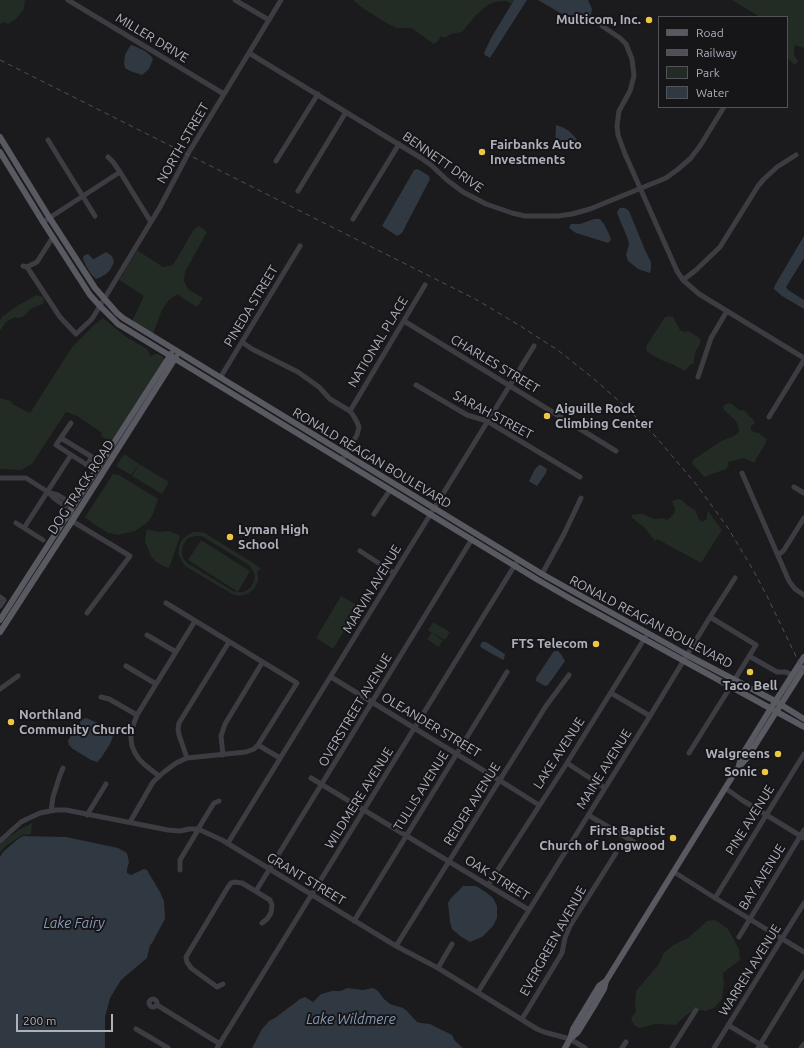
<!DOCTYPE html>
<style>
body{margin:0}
#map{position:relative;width:804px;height:1048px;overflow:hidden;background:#1b1a1d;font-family:Ubuntu,sans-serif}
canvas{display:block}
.legend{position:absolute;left:658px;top:16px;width:130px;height:92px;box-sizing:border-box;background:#161518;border:1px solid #53535a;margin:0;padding:5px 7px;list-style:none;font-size:12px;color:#aeb0bc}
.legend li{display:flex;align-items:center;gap:8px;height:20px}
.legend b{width:20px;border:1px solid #53535a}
.scale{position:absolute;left:16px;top:1014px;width:97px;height:18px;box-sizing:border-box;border:2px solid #aeb0bc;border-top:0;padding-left:5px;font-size:12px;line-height:14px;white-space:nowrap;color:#aeb0bc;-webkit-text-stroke:3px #161518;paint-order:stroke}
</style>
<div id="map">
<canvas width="804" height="1048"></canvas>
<ul class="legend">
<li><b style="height:5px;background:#585961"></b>Road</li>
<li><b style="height:5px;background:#4f5057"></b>Railway</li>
<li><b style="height:11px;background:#222b24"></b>Park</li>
<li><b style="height:11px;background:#303841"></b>Water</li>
</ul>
<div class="scale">200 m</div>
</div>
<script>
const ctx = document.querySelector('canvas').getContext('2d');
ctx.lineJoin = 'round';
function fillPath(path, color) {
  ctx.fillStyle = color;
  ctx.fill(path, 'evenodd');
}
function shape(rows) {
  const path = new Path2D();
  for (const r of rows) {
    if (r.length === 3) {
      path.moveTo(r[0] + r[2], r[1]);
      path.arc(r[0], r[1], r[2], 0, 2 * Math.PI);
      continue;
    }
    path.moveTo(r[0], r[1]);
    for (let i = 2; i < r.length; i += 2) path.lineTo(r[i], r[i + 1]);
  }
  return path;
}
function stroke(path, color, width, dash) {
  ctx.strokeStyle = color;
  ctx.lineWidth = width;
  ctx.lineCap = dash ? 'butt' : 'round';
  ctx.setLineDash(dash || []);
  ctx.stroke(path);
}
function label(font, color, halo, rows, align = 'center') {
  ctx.font = font + ' Ubuntu,sans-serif';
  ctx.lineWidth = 4;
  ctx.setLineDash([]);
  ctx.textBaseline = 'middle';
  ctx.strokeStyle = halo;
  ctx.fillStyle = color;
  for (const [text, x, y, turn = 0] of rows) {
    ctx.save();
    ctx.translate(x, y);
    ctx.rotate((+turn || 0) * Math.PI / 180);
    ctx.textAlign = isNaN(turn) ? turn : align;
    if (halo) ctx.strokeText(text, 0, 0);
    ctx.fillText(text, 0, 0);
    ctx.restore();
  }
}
fillPath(shape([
 [0,0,25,0,24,9,16,19,8,24,3,22,0,25],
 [353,0,514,0,512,4,506,1,495,2,488,5,477,14,462,32,451,34,445,38,441,36,438,41,434,44,411,28,397,28,388,24,361,7],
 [732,0,804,0,804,48,795,45,794,47,794,55,798,61,795,65,787,58,787,17,760,17],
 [199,226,207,232,185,272,184,281,188,289,203,298,197,307,184,299,178,294,169,300,162,310,153,334,132,321,144,296,119,280,137,250,163,267,173,265,194,229],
 [36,295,40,296,43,297,44,300,43,304,32,308,23,317,18,318,15,317,6,322,0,331,0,320,3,316,17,306],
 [669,316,673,317,680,330,684,332,688,331,692,333,698,337,701,341,699,346,696,351,694,358,694,363,690,365,685,371,672,364,661,360,647,352,646,347,650,340,665,317],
 [103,318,125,336,147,349,150,354,149,357,155,354,158,354,162,356,164,359,163,363,112,443,101,436,102,433,77,416,66,412,32,464,21,470,0,469,0,398,11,401,12,404,30,413,72,347,94,325],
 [729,403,732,404,739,410,743,410,746,412,749,416,753,419,755,423,751,426,751,429,753,432,759,433,764,437,767,439,765,444,754,463,744,458,728,462,729,465,726,469,704,477,692,463,693,460,721,441,732,437,737,434,739,431,738,426,736,421,724,410,723,407,724,405],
 [124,454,139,464,131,475,116,466],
 [139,464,169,482,162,494,132,476],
 [113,474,119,475,158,499,153,514,148,522,135,531,118,535,108,533,95,525,85,517],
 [678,499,682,500,688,506,695,510,699,519,702,522,707,519,707,515,708,511,722,530,701,563,657,539,655,541,645,528,632,518,632,515,638,514,643,514,655,519,663,518,667,520,671,517,674,513,675,509,672,501],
 [147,529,159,532,169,531,179,535,180,537,169,568,163,566,155,561,151,556,145,542,146,533],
 [193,532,199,532,205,533,261,568,259,571,257,570,258,575,258,581,254,589,249,593,244,595,238,596,232,594,185,566,180,558,178,553,179,547,181,541,185,537],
 [196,536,201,536,205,538,249,565,253,571,255,576,253,583,251,587,247,590,243,592,238,592,233,591,187,563,184,559,182,555,182,550,183,545,187,539,191,537],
 [201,540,250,571,238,592,188,560],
 [341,596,359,606,333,649,316,638],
 [433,622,450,632,445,640,432,633,443,641,438,647,427,639,432,633,428,630],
 [32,823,31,834,22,835,7,845,0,852,0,843,19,830],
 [714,920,720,923,728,929,739,949,740,960,723,973,724,984,722,999,714,1008,705,1011,698,1010,698,1009,695,1008,693,1011,685,1016,676,1025,655,1024,640,1028,634,1025,631,1019,636,1011,635,1002,636,991,659,964,663,954,673,945,688,938,707,921]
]), '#222b24');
fillPath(shape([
 [514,0,527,0,490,58,485,55,484,53,491,38],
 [538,0,588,0,592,9,590,20,585,22,572,20],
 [132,45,145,51,151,56,153,59,149,69,142,75,130,71,125,68,124,63,125,55,130,46],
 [556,125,562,127,569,131,575,137,578,142,577,149,555,148],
 [418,169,429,176,430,179,402,233,397,236,382,226,414,170],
 [620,208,625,208,629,211,645,250,651,262,651,269,650,273,638,269,628,261,626,255,629,244,627,237,619,218,617,212],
 [594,219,600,219,604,224,609,234,611,240,608,243,576,233,569,228,571,224,580,224],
 [804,236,804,258,786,287,788,290,804,300,804,309,782,296,774,289,775,285],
 [106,252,112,256,114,262,110,270,106,274,101,277,96,279,91,274,86,266,83,259,83,257,85,255,88,254,92,258,94,259],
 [539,465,541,465,547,469,546,473,537,486,530,482,529,481,535,469],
 [482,642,486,642,505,654,504,659,503,660,482,648,480,646],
 [554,651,558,651,561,654,565,661,548,685,545,686,536,681,536,678],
 [86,718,98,723,111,733,113,736,110,744,101,758,97,762,91,760,73,749,69,745,68,741,70,737,77,732,80,722,83,719],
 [23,836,66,837,118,848,127,853,129,862,127,869,127,873,131,875,144,869,147,870,160,892,164,901,165,919,159,930,152,943,150,945,147,958,121,980,110,998,105,1017,105,1048,0,1048,0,857,3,852,18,839],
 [463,886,476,886,487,893,493,898,497,906,497,918,493,926,482,937,470,942,460,936,452,929,450,922,448,903,451,898],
 [347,988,363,990,373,988,378,991,384,999,390,1004,403,1008,407,1011,417,1022,421,1023,430,1024,452,1035,455,1041,463,1048,252,1048,262,1029,269,1021,275,1018,300,999,305,997,313,1002,321,994,332,991,341,991]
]), '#303841');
stroke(shape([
 [68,0,224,94],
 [235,0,269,20],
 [602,26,620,38,626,44,632,59,634,76,630,91,619,111,617,126,618,135,625,154,677,271,683,280,699,294,804,358],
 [249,53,421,158,431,165,447,180,463,192,486,204,512,213,525,216,558,216,572,214,590,209,666,178,677,170,690,159,700,146,724,107],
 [48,140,95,216],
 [108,157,113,162,120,172,151,222],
 [276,161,318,94],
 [298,191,346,112],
 [353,219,399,144],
 [43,222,120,172],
 [23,266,27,267,60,317,76,334,92,319,160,207,189,152,281,0],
 [27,267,37,262,53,237],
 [683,280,696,270,720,247,758,186,764,179,777,167,796,155],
 [404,321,616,451],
 [242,342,252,349,298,372,319,387,330,399,350,411,353,415,357,422,359,427,357,435,342,460],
 [698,377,711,338,727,311],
 [220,378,300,246],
 [416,385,467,415,487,421,580,477],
 [350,411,425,285],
 [769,417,804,360],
 [61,438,92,457,87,465,56,445,71,423],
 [742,473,789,581,795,589,804,595],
 [0,478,26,478,48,492,55,499,71,510,73,513,70,520],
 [794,487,804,493],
 [50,493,58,495,74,505],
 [374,514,390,490],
 [72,521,130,556,87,613],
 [16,523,24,528],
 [43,540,24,528,71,455],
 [360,551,394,573],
 [777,554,781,553,784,550,804,518],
 [542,574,564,534,581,498],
 [0,597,4,600,0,606],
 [710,617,756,645,735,679],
 [147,635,176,652],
 [749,656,777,672,786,672,792,675],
 [126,666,156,684],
 [331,677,499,780,539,805],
 [0,689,18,676],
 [611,693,650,716],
 [101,697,109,699,137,715],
 [258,745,280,758],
 [689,753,731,686],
 [223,755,221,736,225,724,262,663],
 [187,758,179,735,178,729,179,723,229,642],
 [567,763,605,788],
 [159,776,145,765,139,759,135,753,132,746,131,739,131,733,134,723,137,715,195,621],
 [311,778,529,910],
 [725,788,742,800,804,838],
 [51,811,53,797,60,775,63,768],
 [87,815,106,784],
 [588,815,634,842],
 [130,822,153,782,164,772,176,763,187,758,246,752,254,749,258,745,297,683,166,603],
 [198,829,214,803,219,801],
 [0,841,21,822,27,819,40,813,56,810,66,810,168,830,180,831,189,829,198,829,222,840,396,946,438,968,537,1029,544,1032,570,1039,585,1048],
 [228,843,534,346],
 [180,870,180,860,198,830],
 [674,872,715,898,804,952],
 [488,885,567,763,646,636],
 [256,891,472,539],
 [715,898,804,754],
 [354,921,507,672],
 [739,937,804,830],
 [396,946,546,706,569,675],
 [438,968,452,944],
 [223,984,217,987,191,968,187,962,186,957,228,887,231,883,234,882,242,883,270,900,272,905,271,913,267,919,262,923],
 [478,992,650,716,710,617,735,578],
 [153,1003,4],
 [157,1005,220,1044],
 [522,1019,562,953,565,938,570,926,616,853],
 [728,1025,766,1048],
 [136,1029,168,1048],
 [217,1048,518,560],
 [622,1048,626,1042],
 [672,1048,696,1010],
 [714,1048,804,903],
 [758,1048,804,973],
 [801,1048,804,1044]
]), '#3c3c42', 5);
stroke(shape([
 [0,137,49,217,95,288,117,313,123,318,542,574,687,655,775,701,804,719],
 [0,152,43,222,90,295,100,306,118,324,538,580,571,599,768,707,804,727],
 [0,620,171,354],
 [0,632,72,521,176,357],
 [739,765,742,755,771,708,804,657],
 [570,1039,578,1032,594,1006,604,989,606,981],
 [565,1048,570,1039,573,1029,599,986,606,981,737,769,747,758,804,668]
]), '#585961', 6);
stroke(shape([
 [0,60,477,300,522,327,559,351,594,379,630,411,656,437,696,484,728,528,752,568,767,596,804,673]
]), '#4f5057', 1, [5, 4]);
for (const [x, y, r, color] of [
 [649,20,4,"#ecc743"],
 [482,152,4,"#ecc743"],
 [547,416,4,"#ecc743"],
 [230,537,4,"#ecc743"],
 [596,644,4,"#ecc743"],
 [750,672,4,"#ecc743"],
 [11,722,4,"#ecc743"],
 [778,754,4,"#ecc743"],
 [765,772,4,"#ecc743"],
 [673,838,4,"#ecc743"]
]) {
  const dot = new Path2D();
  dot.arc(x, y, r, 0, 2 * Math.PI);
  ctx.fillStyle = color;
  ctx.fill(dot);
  stroke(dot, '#161518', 1.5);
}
label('bold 13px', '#aeb0bc', '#161518', [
 ["Multicom, Inc.",641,20],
 ["Fairbanks Auto",490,145,"left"],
 ["Investments",490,160,"left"],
 ["Aiguille Rock",555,409,"left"],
 ["Climbing Center",555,424,"left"],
 ["Lyman High",238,530,"left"],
 ["School",238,545,"left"],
 ["FTS Telecom",588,644],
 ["Taco Bell",750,686,"center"],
 ["Northland",19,715,"left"],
 ["Community Church",19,730,"left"],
 ["Walgreens",770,754],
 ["Sonic",757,772],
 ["First Baptist",665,831],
 ["Church of Longwood",665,846]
], 'right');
label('13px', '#aeb0bc', '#161518', [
 ["MILLER DRIVE",152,38,31],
 ["NORTH STREET",183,143,-60],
 ["BENNETT DRIVE",443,162,35],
 ["PINEDA STREET",251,306,-59],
 ["NATIONAL PLACE",378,342,-59],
 ["CHARLES STREET",495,364,31],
 ["SARAH STREET",493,415,28],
 ["RONALD REAGAN BOULEVARD",372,458,31],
 ["DOG TRACK ROAD",81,487,-57],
 ["MARVIN AVENUE",372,589,-59],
 ["RONALD REAGAN BOULEVARD",651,622,28],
 ["OVERSTREET AVENUE",355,710,-59],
 ["OLEANDER STREET",431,725,31],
 ["LAKE AVENUE",559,753,-57],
 ["MAINE AVENUE",604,769,-58],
 ["TULLIS AVENUE",421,791,-58],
 ["WILDMERE AVENUE",359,798,-58],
 ["REIDER AVENUE",472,804,-58],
 ["PINE AVENUE",750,820,-58],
 ["BAY AVENUE",762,877,-58],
 ["OAK STREET",497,878,32],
 ["GRANT STREET",306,879,31],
 ["EVERGREEN AVENUE",553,941,-61],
 ["WARREN AVENUE",750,970,-58]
]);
label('italic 14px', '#869ab5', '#161518', [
 ["Lake Fairy",74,923],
 ["Lake Wildmere",351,1019]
]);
</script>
